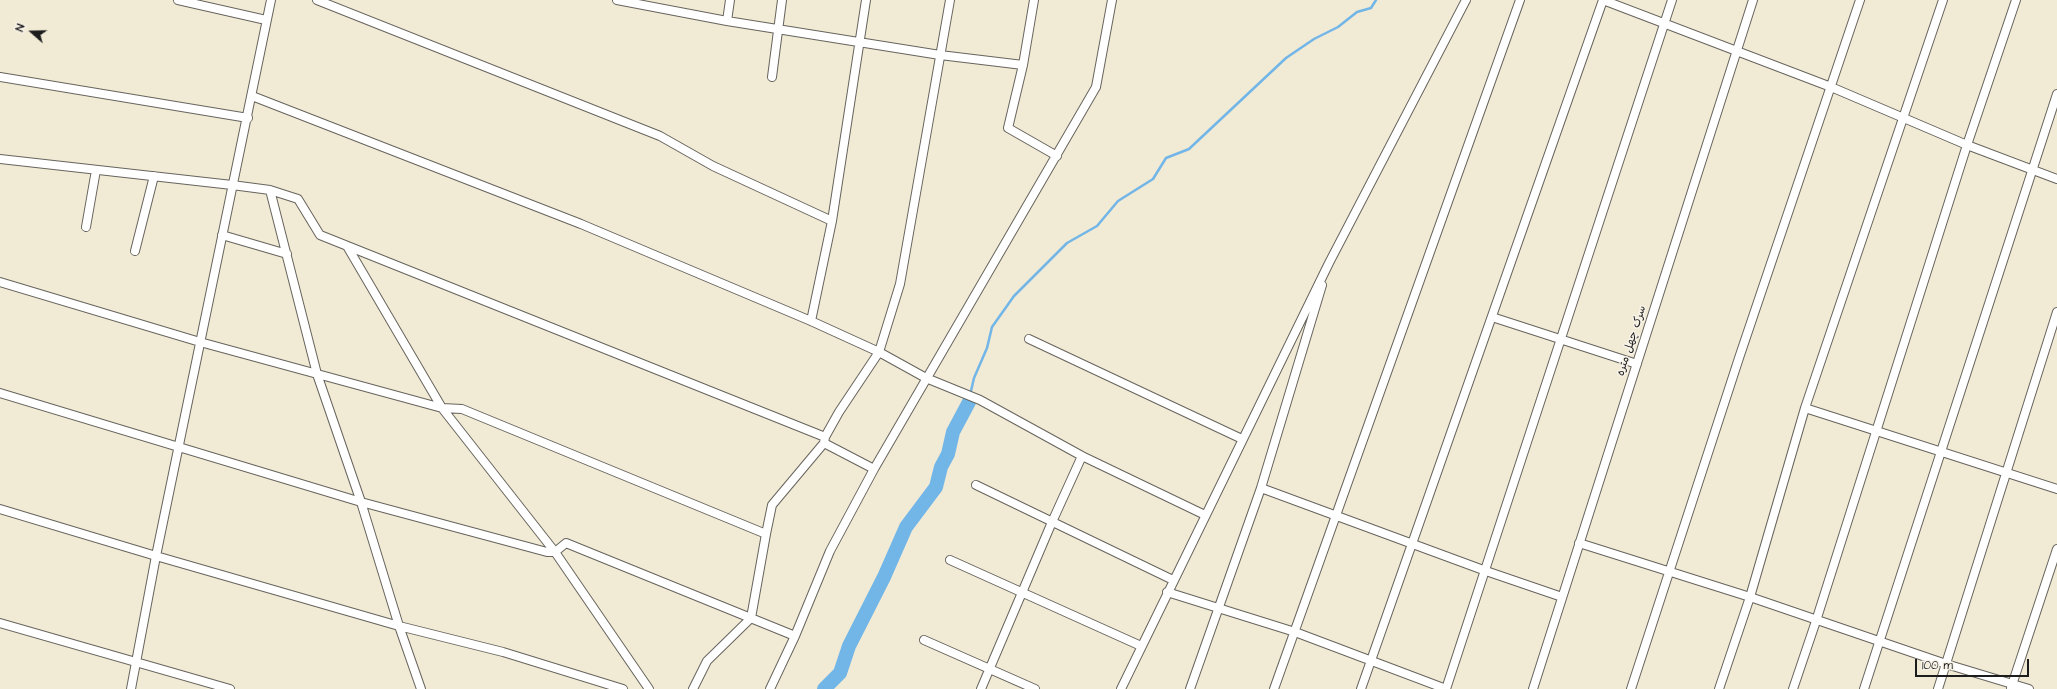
<!DOCTYPE html>
<meta charset="utf-8">
<style>
body{margin:0}
#map{position:relative;width:2057px;height:689px;overflow:hidden;background:#f1ead5;font-family:"Architects Daughter",sans-serif}
canvas{display:block}
.north{position:absolute;left:12px;top:12px;width:40px;height:40px;-webkit-text-stroke:3px #f7f3e8;paint-order:stroke;rotate:290deg;font-size:11px;font-weight:700;line-height:16px;text-align:center;color:#1c1c1c}
.north::after{content:'';display:block;margin:auto;width:14px;height:18px;background:#1c1c1c;clip-path:polygon(50% 0,100% 100%,50% 72%,0 100%)}
.scale{position:absolute;left:1915px;top:659px;width:114px;height:18px;box-sizing:border-box;border:2px solid #1c1c1c;border-top:0;padding-left:5px;font-size:12px;line-height:14px;white-space:nowrap;color:#1c1c1c;-webkit-text-stroke:3px #f7f3e8;paint-order:stroke}
</style>
<div id="map">
<canvas width="2057" height="689"></canvas>
<div class="north">N</div>
<div class="scale">100 m</div>
</div>
<script>
const ctx = document.querySelector('canvas').getContext('2d');
ctx.lineJoin = 'round';
function shape(rows) {
  const path = new Path2D();
  for (const r of rows) {
    path.moveTo(r[0], r[1]);
    for (let i = 2; i < r.length; i += 2) path.lineTo(r[i], r[i + 1]);
  }
  return path;
}
function stroke(path, color, width, dash) {
  ctx.strokeStyle = color;
  ctx.lineWidth = width;
  ctx.lineCap = dash ? 'butt' : 'round';
  ctx.setLineDash(dash || []);
  ctx.stroke(path);
}
function label(font, color, halo, rows, align = 'center') {
  ctx.font = font + ' "Architects Daughter","Playpen Sans Arabic",sans-serif';
  ctx.lineWidth = 3;
  ctx.setLineDash([]);
  ctx.textBaseline = 'middle';
  ctx.strokeStyle = halo;
  ctx.fillStyle = color;
  for (const [text, x, y, turn = 0] of rows) {
    ctx.save();
    ctx.translate(x, y);
    ctx.rotate((+turn || 0) * Math.PI / 180);
    ctx.textAlign = isNaN(turn) ? turn : align;
    if (halo) ctx.strokeText(text, 0, 0);
    ctx.fillText(text, 0, 0);
    ctx.restore();
  }
}
stroke(shape([
 [971,391,974,378,987,348,992,327,1014,296,1067,243,1097,226,1118,201,1153,179,1166,158,1189,149,1286,58,1314,39,1338,27,1357,12,1371,8,1376,0]
]), '#72b6e8', 2.5);
stroke(shape([
 [824,689,840,673,849,646,884,577,906,527,936,487,941,467,948,454,953,432,969,402]
]), '#72b6e8', 14);
const minor = shape([
 [178,0,266,20],
 [317,0,660,136,713,166,832,221],
 [617,0,727,21,940,55,1023,65],
 [1034,0,1023,65,1008,128,1057,156],
 [1603,0,1831,87,1967,145,2057,179],
 [727,21,730,0],
 [0,77,248,118],
 [772,77,782,0],
 [252,96,581,224,811,321,879,352,926,378,980,400,1082,456,1205,515],
 [0,159,232,185,270,190,298,199,320,235,825,437,824,443,874,469],
 [270,190,317,374,361,502,399,626,421,689],
 [86,227,96,170],
 [222,235,287,254],
 [347,246,442,408,555,552,649,689],
 [135,251,154,176],
 [0,282,200,342,442,408,462,409,766,534,772,505,824,443],
 [1492,317,1637,364],
 [811,321,832,221,866,0],
 [1029,339,1242,439],
 [0,393,361,502,547,552,555,552,566,543,795,636],
 [1805,408,2057,489],
 [825,437,839,412,879,352,900,284,950,0],
 [976,485,1173,580],
 [1261,488,1486,571,1562,597],
 [0,509,156,556,399,626,503,652,623,689],
 [1579,543,1750,597,1946,664,2029,689],
 [950,560,1141,646],
 [1167,592,1295,632,1446,689],
 [0,623,230,689],
 [924,640,1035,689],
 [2011,688,2057,549],
 [131,689,156,556,271,0],
 [693,689,707,661,751,618,766,534],
 [770,689,795,636,830,551,874,469,1096,87,1112,0],
 [981,689,1052,522,1082,456],
 [1121,689,1329,263,1466,0],
 [1190,689,1261,488,1322,285],
 [1274,689,1520,0],
 [1361,689,1603,0],
 [1446,689,1672,0],
 [1533,689,1753,0],
 [1631,689,1739,358,1860,0],
 [1719,689,1750,597,1805,408,1943,0],
 [1793,689,1816,621,1967,145,2016,0],
 [1864,689,2057,94],
 [1938,689,2057,312]
]);
stroke(minor, '#67645d', 10);
stroke(minor, '#fff', 8);
label('11px', '#1c1c1c', '#f7f3e8', [
 ["سرک چهل متره",1632,341,-72]
]);
</script>
